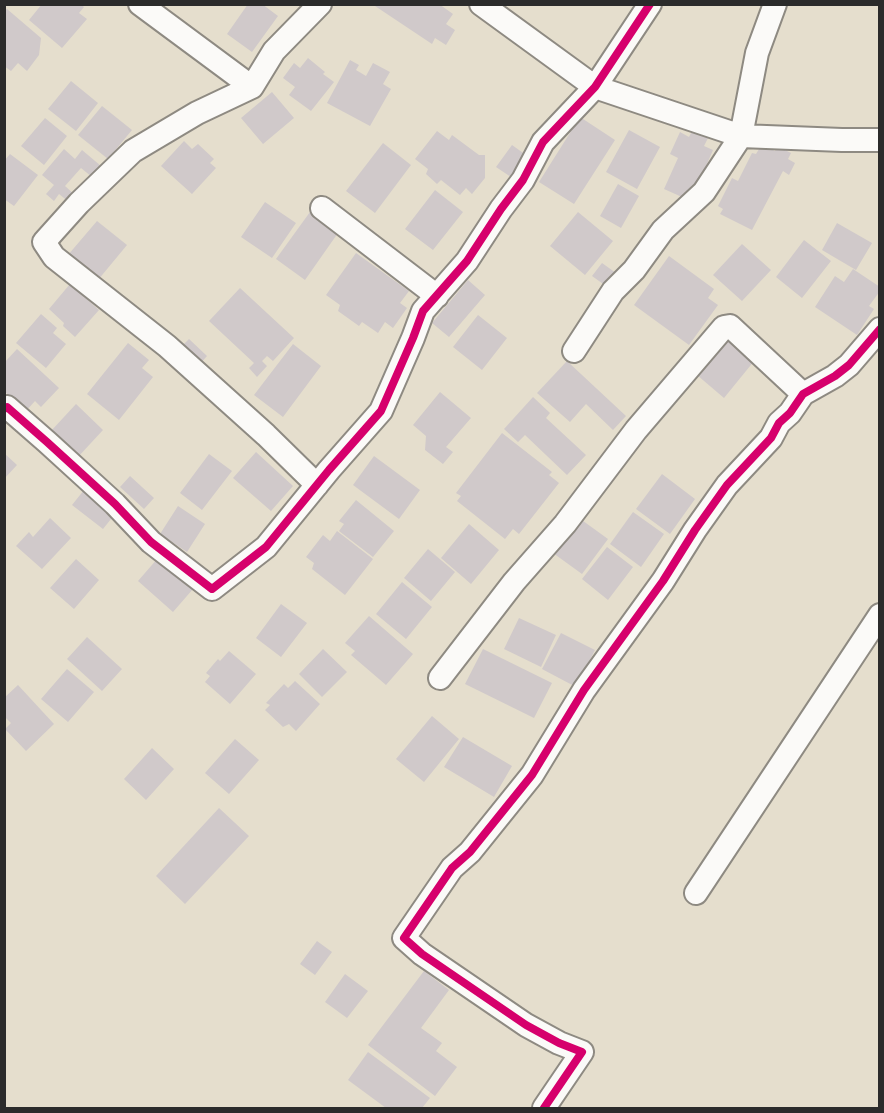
<!DOCTYPE html>
<style>
body{margin:0}
#map{position:relative;width:884px;height:1113px;overflow:hidden;background:#e5decd;font-family:"Playpen Sans",sans-serif}
canvas{display:block}
.frame{position:absolute;inset:0;border:6px solid #2b2b2b;pointer-events:none}
</style>
<div id="map">
<canvas width="884" height="1113"></canvas>
<div class="frame"></div>
</div>
<script>
const ctx = document.querySelector('canvas').getContext('2d');
ctx.lineJoin = 'round';
function fillPath(path, color) {
  ctx.fillStyle = color;
  ctx.fill(path, 'evenodd');
}
function shape(rows) {
  const path = new Path2D();
  for (const r of rows) {
    path.moveTo(r[0], r[1]);
    for (let i = 2; i < r.length; i += 2) path.lineTo(r[i], r[i + 1]);
  }
  return path;
}
function stroke(path, color, width, dash) {
  ctx.strokeStyle = color;
  ctx.lineWidth = width;
  ctx.lineCap = dash ? 'butt' : 'round';
  ctx.setLineDash(dash || []);
  ctx.stroke(path);
}
fillPath(shape([
 [42,4,81,4,84,7,79,13,87,19,62,48,29,20],
 [248,4,262,4,278,16,252,52,227,34],
 [372,4,439,4,453,14,446,24,455,30,446,45,435,38,432,44],
 [7,9,41,38,39,55,27,71,18,63,11,71,4,66,4,11],
 [308,58,325,72,323,74,334,82,311,111,289,95,295,87,283,78,294,63,300,68],
 [350,60,359,65,356,70,366,76,373,63,390,72,383,84,391,89,370,126,327,103],
 [71,81,98,103,76,131,48,109],
 [272,92,294,118,263,144,241,118],
 [102,106,132,130,108,159,78,135],
 [580,117,615,140,574,204,539,182],
 [45,118,67,136,44,165,21,146],
 [693,129,709,136,704,146,713,150,691,201,664,189,678,158,670,154,680,132,689,137],
 [629,130,660,147,637,189,606,172],
 [437,131,449,140,452,135,479,155,485,155,485,178,472,194,466,188,460,195,441,180,437,184,426,174,428,169,415,159],
 [184,141,192,149,198,144,214,159,210,163,216,168,192,194,161,166],
 [383,143,411,165,375,213,346,191],
 [762,144,775,151,777,146,791,153,788,159,795,163,789,175,783,171,752,230,720,214,723,209,718,206,732,178,738,181,752,153,756,154],
 [512,145,526,155,511,177,496,167],
 [64,149,75,159,82,150,101,166,92,177,81,168,65,186,75,195,69,202,59,194,54,201,46,194,54,185,42,175],
 [10,154,38,175,14,206,4,199,4,161],
 [618,184,639,196,621,228,600,216],
 [435,190,463,212,433,250,405,229],
 [265,202,296,223,272,258,241,237],
 [310,212,338,233,305,280,276,259],
 [578,212,613,241,585,275,550,246],
 [97,221,127,245,98,280,68,255],
 [837,223,872,243,856,270,822,250],
 [804,240,831,261,802,298,776,277],
 [742,244,771,270,742,301,713,275],
 [356,253,409,291,400,303,407,308,393,328,385,322,378,333,362,322,359,326,338,311,340,305,326,295],
 [669,256,714,289,708,298,718,305,689,345,634,305],
 [602,263,616,273,606,286,592,276],
 [853,269,880,287,880,291,869,306,874,309,857,335,815,307,835,276,844,282],
 [468,280,485,295,449,337,432,323],
 [70,284,99,310,75,337,63,326,64,323,49,309],
 [240,288,294,338,273,361,267,356,262,361,267,366,257,377,249,368,254,363,209,321],
 [41,314,57,328,53,333,66,344,46,368,16,343],
 [478,315,507,338,482,370,453,347],
 [732,333,759,355,724,398,697,375],
 [189,339,207,356,199,365,181,347],
 [128,343,149,360,142,368,153,377,119,420,87,394],
 [293,344,321,366,283,417,254,395],
 [17,349,59,388,41,407,35,401,26,411,4,391,4,363],
 [567,361,626,416,613,430,586,404,570,422,537,393],
 [440,392,471,418,446,447,453,452,443,464,425,450,426,436,413,425],
 [533,397,550,413,546,418,586,455,567,475,525,435,518,442,504,429],
 [76,404,103,430,78,457,51,431],
 [502,433,552,472,549,475,559,483,519,534,513,529,505,539,457,501,461,496,456,493],
 [256,452,293,486,271,511,233,478],
 [4,453,17,465,4,479],
 [209,454,232,471,202,510,180,493],
 [374,456,420,490,399,519,353,485],
 [662,474,695,499,670,534,636,509],
 [130,476,154,498,144,509,120,487],
 [84,490,115,514,103,529,72,505],
 [356,500,394,531,373,557,339,531,344,524,339,521],
 [178,506,205,524,187,552,160,534],
 [633,512,664,534,641,567,610,544],
 [50,518,71,538,42,569,16,546,29,532,33,537],
 [579,518,608,539,582,574,553,553],
 [469,524,499,550,471,584,441,558],
 [337,531,373,559,345,595,312,569,314,563,306,557,323,535,330,541],
 [607,547,633,567,608,600,582,579],
 [428,549,455,572,431,601,404,578],
 [158,558,193,589,173,612,138,581],
 [76,559,99,580,74,609,50,588],
 [402,582,432,607,406,639,376,614],
 [281,604,307,623,281,657,256,638],
 [369,616,413,654,386,685,351,655,355,651,345,643],
 [519,618,556,635,541,667,504,649],
 [561,633,595,650,576,687,542,669],
 [87,637,122,669,102,691,67,659],
 [323,649,347,672,322,697,299,674],
 [483,649,552,683,534,718,465,684],
 [229,651,256,674,230,704,205,682,210,676,206,673,218,659,220,661],
 [67,669,94,692,68,722,41,699],
 [295,681,320,704,296,731,289,724,283,727,265,710,270,705,266,703,284,684,288,688],
 [18,685,54,724,26,751,5,729,11,723,4,716,4,698],
 [432,716,459,739,424,782,396,759],
 [463,737,512,766,494,797,444,767],
 [235,739,259,760,229,794,205,773],
 [152,748,174,769,146,800,124,779],
 [219,808,249,836,185,904,156,876],
 [317,941,332,952,315,975,300,964],
 [424,971,449,990,421,1028,442,1043,436,1051,457,1067,435,1096,368,1045],
 [345,974,368,991,347,1018,325,1002],
 [368,1052,430,1098,422,1108,386,1108,348,1080]
]), '#d0c9ca');
const minor = shape([
 [140,4,252,87],
 [481,4,595,87,741,136,842,140,880,140],
 [322,208,437,296],
 [574,351,613,291,634,270,663,230,704,192,741,136,757,53,775,4],
 [4,409,7,407,47,442,115,504,151,542,212,589,266,547,329,470,381,411,413,338,423,311,467,261,501,209,523,180,543,142,595,87,650,4],
 [317,485,266,435,167,346,54,257,44,242,79,203,133,151,197,113,252,87,274,51,320,4],
 [440,678,514,582,565,524,636,430,724,327,730,326,803,394],
 [696,893,880,615],
 [544,1108,582,1052,559,1043,526,1025,422,954,404,938,452,868,470,852,532,775,584,690,663,581,695,530,727,485,771,438,779,423,790,413,803,394,835,376,849,365,880,329]
]);
stroke(minor, '#8e8a82', 26);
stroke(minor, '#fbfaf8', 22);
stroke(shape([
 [4,409,7,407,47,442,115,504,151,542,212,589,266,547,329,470,381,411,413,338,423,311,467,261,501,209,523,180,543,142,595,87,650,4],
 [544,1108,582,1052,559,1043,526,1025,422,954,404,938,452,868,470,852,532,775,584,690,663,581,695,530,727,485,771,438,779,423,790,413,803,394,835,376,849,365,880,329]
]), '#d6006c', 8);
</script>
